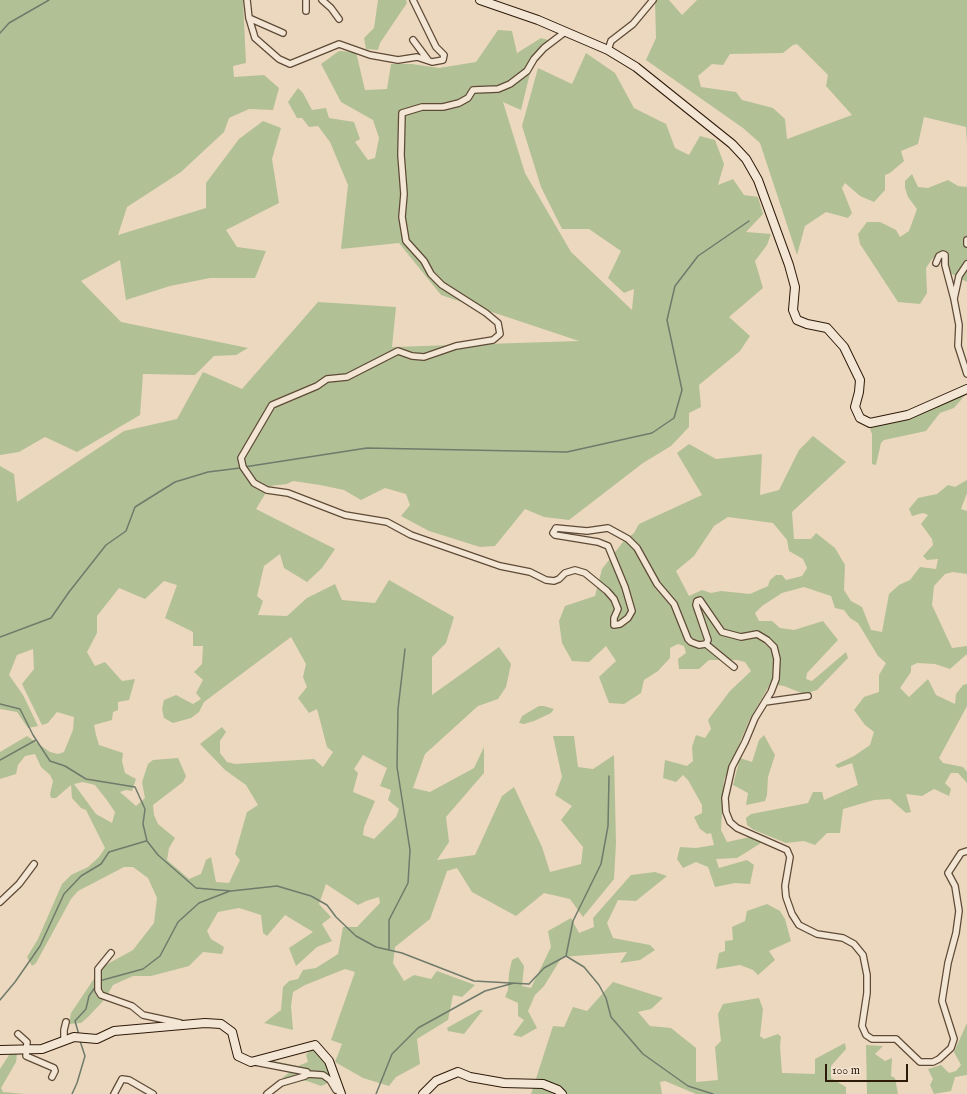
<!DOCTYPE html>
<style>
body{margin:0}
#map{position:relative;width:967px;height:1094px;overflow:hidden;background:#ecd8be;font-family:"IM FELL English",serif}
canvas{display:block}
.scale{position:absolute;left:825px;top:1064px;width:83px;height:18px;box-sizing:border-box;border:2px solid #2e1a09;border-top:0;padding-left:5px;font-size:12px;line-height:14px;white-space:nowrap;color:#2e1a09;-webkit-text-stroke:3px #f3e6d5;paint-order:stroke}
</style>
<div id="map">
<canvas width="967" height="1094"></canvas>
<div class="scale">100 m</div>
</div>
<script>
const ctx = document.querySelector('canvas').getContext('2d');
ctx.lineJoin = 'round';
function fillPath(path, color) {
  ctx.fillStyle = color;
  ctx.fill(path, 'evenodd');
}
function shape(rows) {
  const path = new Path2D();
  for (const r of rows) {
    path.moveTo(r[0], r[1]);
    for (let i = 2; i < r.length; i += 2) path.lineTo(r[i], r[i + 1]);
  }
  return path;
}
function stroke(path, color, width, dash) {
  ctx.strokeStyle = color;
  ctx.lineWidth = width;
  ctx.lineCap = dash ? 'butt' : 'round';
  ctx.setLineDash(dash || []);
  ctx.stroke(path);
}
fillPath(shape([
 [0,0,243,0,246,63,233,66,234,77,264,75,279,88,273,110,249,109,229,118,224,132,181,172,127,207,118,235,206,208,206,183,239,139,263,121,281,128,272,159,279,203,226,230,237,247,266,251,255,278,210,278,170,286,126,300,120,260,81,281,121,322,248,348,236,355,214,356,195,375,143,374,140,415,77,452,45,437,19,452,0,455],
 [378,0,406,0,407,3,380,43,378,50,366,49,364,38,374,28],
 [657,0,669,0,682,15,697,0,967,0,967,145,966,127,924,117,918,144,901,151,904,161,890,173,885,175,885,190,874,202,860,196,845,183,842,188,852,213,848,218,826,212,805,226,797,255,760,143,743,128,646,60,656,38,655,1],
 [797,44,828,75,826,86,852,115,787,139,785,119,773,108,742,100,736,92,701,87,698,76,712,64,723,65,730,54,783,53,793,45],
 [498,30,512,31,517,53,541,38,548,40,532,65,521,110,503,102,525,173,571,252,632,310,634,289,624,293,608,278,621,251,589,229,562,229,541,187,522,126,538,68,572,84,586,53,615,73,634,108,666,124,675,148,689,155,700,136,715,140,724,164,718,185,733,179,744,195,758,197,763,214,746,232,771,234,767,245,755,261,763,288,729,317,750,336,740,351,699,385,701,407,689,413,689,427,671,446,643,463,569,520,544,517,525,509,495,546,480,547,429,531,401,516,410,505,406,494,385,488,361,500,344,490,320,485,293,481,287,484,270,486,256,509,335,549,322,568,307,582,284,568,280,554,264,566,257,596,263,601,258,615,287,616,307,598,335,584,342,600,375,603,389,580,454,617,446,643,432,657,432,695,499,647,511,664,506,687,498,699,478,706,425,754,413,788,430,792,474,768,484,747,484,773,446,817,449,842,437,860,475,855,502,796,514,787,542,847,550,872,581,864,583,847,561,820,572,806,555,795,562,777,553,736,574,736,578,767,593,769,614,755,616,843,614,879,583,917,570,899,544,893,516,916,472,892,457,868,447,871,430,919,395,947,393,963,404,981,414,975,431,979,437,971,475,985,462,997,453,995,448,1020,417,1039,420,1064,396,1077,389,1086,363,1078,335,1062,342,1044,331,1040,355,972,345,969,305,985,293,992,291,1006,293,1030,264,1023,281,1010,283,987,289,981,298,979,303,970,316,968,338,954,343,927,357,927,380,903,379,897,366,901,358,905,326,884,319,904,331,917,322,924,332,941,317,947,296,966,289,948,313,932,285,915,267,936,263,933,261,915,239,908,218,912,207,931,211,939,224,947,222,954,203,952,189,966,151,976,133,976,113,985,105,999,88,1017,81,1023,69,1024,71,1013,102,967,133,950,154,923,157,898,148,878,133,867,124,867,78,891,71,899,36,963,32,966,27,957,38,939,62,884,71,875,88,867,99,857,105,848,86,810,81,808,72,798,71,785,56,798,51,798,50,794,53,781,50,775,41,767,35,754,25,756,18,765,16,774,0,779,0,752,27,736,50,752,58,754,64,752,73,730,74,717,57,712,48,723,42,725,22,684,34,669,33,649,17,655,9,675,23,695,38,726,28,728,17,712,0,709,0,466,14,474,17,502,124,431,177,419,203,372,242,389,318,302,396,307,392,347,579,341,441,295,399,243,341,249,348,185,330,142,318,126,309,127,302,118,297,118,288,102,298,88,303,93,312,110,326,108,329,118,354,122,360,139,355,142,368,160,375,158,379,138,373,120,341,102,321,64,339,51,356,52,365,90,387,89,391,64,412,64,439,68,476,62],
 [164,581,177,585,165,618,193,632,193,646,203,646,202,664,194,672,203,680,196,693,201,699,193,704,176,695,164,700,162,709,164,718,173,723,191,718,199,712,204,702,291,637,306,664,303,677,307,687,298,698,309,713,317,709,327,747,333,752,323,767,314,759,235,764,227,762,220,753,220,741,226,732,222,727,200,744,225,770,246,785,258,805,247,812,235,854,240,860,229,883,216,882,211,857,206,860,201,874,189,879,167,860,169,848,175,838,158,824,154,815,153,805,183,782,186,776,178,758,153,760,148,764,142,782,145,798,136,806,120,792,126,790,132,791,136,779,125,773,122,761,123,753,99,745,96,735,94,725,112,720,113,712,118,710,118,702,129,700,135,679,122,681,105,662,95,666,87,652,97,633,97,616,119,588,145,599],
 [363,755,387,768,380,786,391,790,388,800,399,809,396,817,374,839,363,835,364,827,375,801,353,792,358,773,354,769],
 [83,782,95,785,106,799,115,812,112,823,96,814,74,784],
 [912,174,918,187,928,188,948,180,958,186,967,187,967,282,950,273,943,252,932,259,926,268,927,293,920,304,898,302,860,244,858,234,867,222,880,222,896,230,900,237,909,231,917,209,908,197,905,188,905,181],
 [966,394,954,408,940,413,926,431,884,440,881,443,876,465,872,464,872,434,870,429,873,425,958,395],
 [813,436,846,462,792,512,794,539,811,539,816,533,835,548,845,565,844,590,851,601,862,607,871,630,882,632,889,594,899,585,910,580,920,567,936,569,938,559,927,560,923,556,933,545,932,539,921,524,928,515,923,513,912,516,909,509,918,498,937,494,948,485,955,487,967,480,967,493,961,509,967,511,967,574,953,572,945,574,934,586,932,605,952,648,967,646,967,654,950,669,935,664,917,663,911,666,911,672,900,688,909,697,928,679,936,695,955,704,956,694,963,685,967,684,967,706,939,758,943,763,963,767,967,772,967,783,958,773,951,773,945,783,951,789,949,796,934,789,922,796,906,794,911,812,906,813,890,799,874,800,843,809,840,833,827,833,815,845,804,841,786,843,754,830,747,825,746,818,751,814,808,803,813,792,822,792,824,800,858,785,852,763,838,768,835,765,854,756,870,745,874,732,865,725,854,710,864,697,879,692,879,675,886,663,878,656,858,623,850,618,844,610,835,608,831,596,804,587,782,593,762,606,755,613,759,621,772,621,780,628,794,630,823,621,838,640,807,673,806,679,812,681,846,652,848,658,817,690,804,694,784,686,770,684,749,721,724,780,721,830,727,842,750,837,761,843,737,858,716,859,719,868,747,860,754,865,750,884,735,883,715,887,708,867,696,862,683,868,677,859,680,847,696,848,714,845,711,833,707,834,700,829,694,817,702,813,702,805,688,780,683,775,676,782,663,778,665,760,687,766,693,761,692,747,696,735,705,738,711,729,708,720,730,691,751,671,745,662,737,660,709,660,699,669,679,669,678,659,686,653,684,646,678,644,670,648,670,658,658,671,644,680,641,693,624,704,609,703,599,677,616,661,606,646,589,662,572,661,562,643,559,621,565,606,595,596,602,569,623,542,634,533,639,524,702,495,677,453,689,444,716,459,762,454,760,495,779,490,799,450],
 [728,517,773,523,787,540,789,551,803,559,807,568,802,576,786,580,782,575,776,575,770,580,768,586,750,594,721,591,711,593,702,590,689,596,676,571,694,556,714,526],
 [539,706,544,706,554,709,551,713,534,721,524,724,519,723,522,716],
 [764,735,775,755,768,777,767,795,765,801,746,805,748,793,733,785,740,758,752,762,759,740],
 [655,872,667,876,636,901,618,900,607,923,613,938,650,945,655,950,640,960,620,963,627,952,562,957,544,986,535,995,528,1011,537,1028,521,1037,513,1035,524,1020,518,1016,518,1003,505,997,508,990,509,973,512,960,518,957,524,966,522,986,531,988,551,947,548,931,571,918,579,933,594,927,593,918,631,875],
 [767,904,780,911,785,919,791,941,769,951,775,960,758,975,753,970,740,965,716,969,719,953,725,951,725,941,733,940,732,927,745,921,747,911],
 [613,982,663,998,651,1009,638,1012,650,1026,671,1028,696,1048,696,1082,718,1080,715,1047,721,1041,718,1014,723,1004,759,998,763,1009,760,1036,764,1039,778,1034,781,1037,780,1046,782,1073,815,1074,815,1059,845,1043,846,1049,831,1066,831,1078,846,1087,846,1094,696,1094,665,1081,660,1082,662,1094,531,1094,553,1026,564,1027,573,1007,587,1011],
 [479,1010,483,1010,464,1034,448,1031,447,1028],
 [967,1023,967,1075,955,1077,951,1091,934,1094,930,1085,933,1079,928,1069,941,1065,949,1073,956,1071,961,1065,954,1052],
 [866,1045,883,1046,875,1054,885,1061,892,1058,891,1076,895,1078,898,1094,867,1094],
 [311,1049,315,1049,325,1058,335,1080,321,1086,307,1081,282,1078,290,1072,269,1060,298,1066,308,1062,306,1055],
 [14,1052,17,1054,16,1062,1,1088,3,1092,25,1094,0,1094,0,1069,9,1055]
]), '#b2c096');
stroke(shape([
 [0,33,9,23,49,0],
 [244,467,367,448,567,452,652,433,674,418,682,390,667,320,675,286,698,256,749,221],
 [0,637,51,618,69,592,106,545,126,531,135,507,175,482,208,472,240,468],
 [0,704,20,709,33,735,50,761,65,766,86,779,135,787,145,809,143,824,147,841,158,855,196,888,231,891,277,886,311,896,327,905,336,917,356,936,376,947,402,953,474,981,529,984,544,968,566,956,584,967,599,985,606,998,611,1017,643,1054,688,1086,713,1094],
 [0,760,36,740],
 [389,949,389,920,408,883,410,850,397,767,398,709,405,649],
 [566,956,573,921,601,864,608,826,609,776],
 [99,981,143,969,160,956,178,922,199,903,230,891],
 [0,1000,15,982,40,946,64,894,81,876,101,864,109,852,146,841],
 [79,1035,75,1021,86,1009,89,996,96,986],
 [72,1094,77,1083,85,1056,80,1041],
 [376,1094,392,1054,418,1028,485,991,514,983]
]), '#6f7b6b', 1.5);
const street = shape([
 [247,0,249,18,255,38,279,59,290,64,339,44,370,55,398,60,417,57,432,62,443,60,444,55,436,47,413,0],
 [322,0,331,8,339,19],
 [306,11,306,0],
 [249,18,283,33],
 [565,32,544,48,534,59,527,71,510,84,498,89,473,90,468,98,459,103,443,107,422,107,402,113,401,155,404,194,402,217,406,241,424,261,431,274,442,285,486,313,498,323,500,334,493,340,456,346,424,357,412,356,398,351,347,377,327,379,317,386,272,405,241,458,243,467,254,483,267,490,288,493,345,515,387,522,411,535,500,566,530,572,546,580,554,581,559,579,565,573,575,570,585,573,607,591,614,599,618,609,614,618,614,625,620,624,628,618,632,611,625,587,608,546,598,542,555,535,553,533,556,528,587,531,608,528,628,539,637,548,657,584,674,604,688,639,691,642,699,645,706,644,708,640,696,605,697,601,700,600,722,632,741,637,757,634,767,640,774,647,777,659,776,679,771,692,755,718,745,742,732,767,725,798,726,812,730,822,737,828,787,850,790,857,785,886,786,897,792,914,799,925,817,934,843,938,854,944,863,955,867,975,867,993,862,1026,866,1035,872,1039,896,1039,920,1062,933,1062,939,1059,951,1048,954,1039,942,1001,948,963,956,933,959,911,955,886,948,873,961,853,967,851],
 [413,40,428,60],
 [608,50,611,41,633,24,653,0],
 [967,240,967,244],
 [936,263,939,256,943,254,945,255,945,265,954,299],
 [967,264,959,276,954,299,959,325,958,346,967,374],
 [706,644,734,667],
 [765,702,808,696],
 [0,902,19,884,34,864],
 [111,953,98,969,98,990,101,995,132,1006,143,1015,180,1023],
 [18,1034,27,1042,26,1056,54,1068,55,1071,52,1077],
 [64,1040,64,1030,66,1022],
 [255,1062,307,1072,308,1074,305,1076,281,1083,267,1094],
 [308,1074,323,1075,330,1080,336,1090],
 [114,1094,122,1079,129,1080,153,1094]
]);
const secondary = shape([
 [480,0,538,20,608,50,636,67,732,144,746,159,758,180,789,265,795,287,793,310,797,320,807,324,827,328,844,347,860,380,859,392,855,407,860,418,870,423,908,415,967,389],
 [0,1050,42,1049,74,1037,97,1039,114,1031,205,1023,221,1024,232,1032,238,1056,251,1062,315,1045,329,1061,341,1094],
 [423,1094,436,1081,458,1072,470,1077,504,1083,543,1084,558,1090,562,1094]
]);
stroke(street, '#5e4a36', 8);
stroke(secondary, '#2e1a09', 10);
stroke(street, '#f3e6d5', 5.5);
stroke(secondary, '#f3e6d5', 8);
</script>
